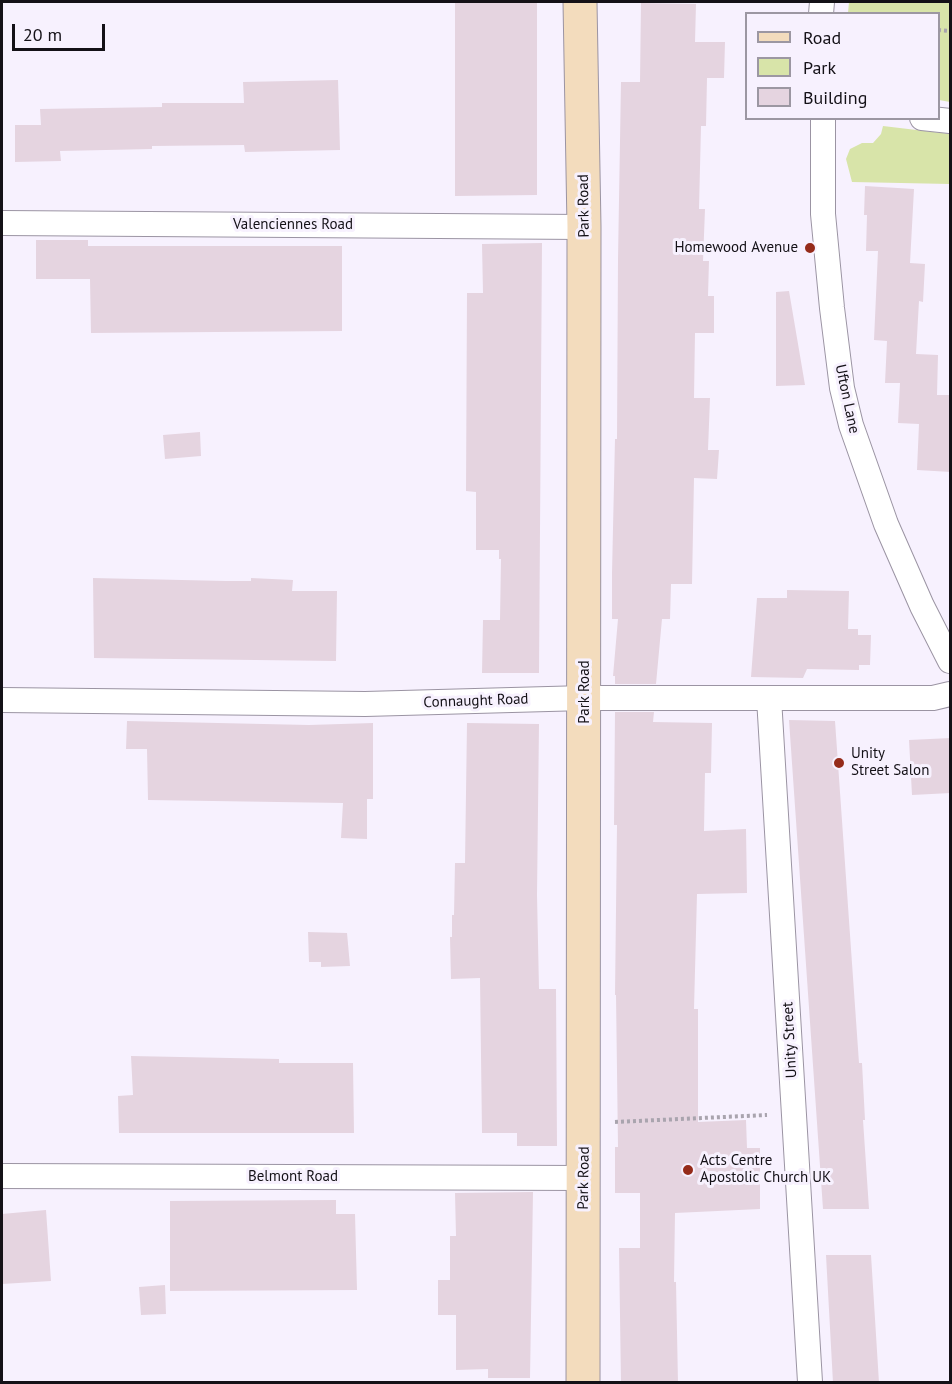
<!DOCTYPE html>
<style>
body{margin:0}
#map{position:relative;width:952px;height:1384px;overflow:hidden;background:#f7f1fe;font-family:"PT Sans",sans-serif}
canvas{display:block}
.frame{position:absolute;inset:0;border:3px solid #141117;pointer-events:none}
.legend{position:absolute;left:745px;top:12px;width:195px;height:108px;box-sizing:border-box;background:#f7f1fe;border:2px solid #9c97a2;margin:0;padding:8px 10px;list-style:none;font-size:18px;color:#141117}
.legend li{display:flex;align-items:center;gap:12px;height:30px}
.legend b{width:30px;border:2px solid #9c97a2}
.scale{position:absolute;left:12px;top:24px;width:93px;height:27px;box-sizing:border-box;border:3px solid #141117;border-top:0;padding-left:8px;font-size:18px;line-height:21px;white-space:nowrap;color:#141117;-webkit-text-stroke:4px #f7f1fe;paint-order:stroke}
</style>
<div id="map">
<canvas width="952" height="1384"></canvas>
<div class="frame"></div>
<ul class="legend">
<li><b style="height:8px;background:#f3dcbd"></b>Road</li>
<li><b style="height:16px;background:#d8e4a9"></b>Park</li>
<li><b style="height:16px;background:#e5d4e0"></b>Building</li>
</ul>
<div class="scale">20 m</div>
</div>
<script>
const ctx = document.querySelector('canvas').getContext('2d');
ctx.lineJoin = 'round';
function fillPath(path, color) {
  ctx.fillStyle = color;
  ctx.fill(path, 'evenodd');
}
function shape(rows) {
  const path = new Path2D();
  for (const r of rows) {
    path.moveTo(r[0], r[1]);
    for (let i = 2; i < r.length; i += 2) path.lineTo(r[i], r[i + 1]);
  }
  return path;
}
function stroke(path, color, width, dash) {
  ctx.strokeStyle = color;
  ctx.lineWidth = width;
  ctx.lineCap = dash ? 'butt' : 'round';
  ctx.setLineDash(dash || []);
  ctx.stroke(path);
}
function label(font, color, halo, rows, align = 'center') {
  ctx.font = font + ' "PT Sans",sans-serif';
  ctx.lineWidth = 6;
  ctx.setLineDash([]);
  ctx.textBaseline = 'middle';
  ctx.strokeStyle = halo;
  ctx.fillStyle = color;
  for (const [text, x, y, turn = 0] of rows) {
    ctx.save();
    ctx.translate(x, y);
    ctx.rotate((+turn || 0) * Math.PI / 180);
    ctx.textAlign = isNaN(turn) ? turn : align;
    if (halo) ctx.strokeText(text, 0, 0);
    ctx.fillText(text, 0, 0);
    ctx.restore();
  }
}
fillPath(shape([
 [849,2,950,2,950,102,939,100,938,14,848,13],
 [883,126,950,134,950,184,852,182,846,159,850,149,862,143,873,143,881,134]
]), '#d8e4a9');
fillPath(shape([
 [455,2,537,2,537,195,455,196],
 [641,3,696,4,695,42,725,42,724,78,707,78,706,126,701,126,699,209,705,209,703,261,709,261,708,296,714,296,714,333,695,333,694,398,710,398,708,450,719,450,717,479,694,478,692,584,671,584,670,619,662,619,656,684,615,684,615,676,613,676,618,619,612,619,612,573,615,439,617,439,618,259,621,82,640,82],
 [338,80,340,150,245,152,244,145,152,146,152,149,60,151,61,161,15,162,15,125,41,125,40,109,162,107,162,103,244,103,243,82],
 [865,186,914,189,910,263,925,264,923,302,919,301,916,354,938,355,937,395,951,395,951,472,917,470,919,424,898,423,900,383,885,383,887,341,874,340,878,251,866,251,867,215,864,215],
 [36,240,88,240,88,246,342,246,342,331,91,333,90,279,36,279],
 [542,243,539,673,482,673,483,620,500,620,501,559,499,559,499,550,476,550,476,492,466,491,467,293,483,293,482,244],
 [789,291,805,385,776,386,776,292],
 [200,432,201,456,165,459,163,435],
 [93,578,226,581,251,581,251,578,293,580,292,591,337,591,336,661,94,658],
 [787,590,849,591,848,629,858,629,858,635,871,635,870,665,859,665,859,670,807,669,803,678,751,677,757,598,787,598],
 [615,712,654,712,653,722,712,723,711,773,705,773,704,831,746,829,747,893,697,894,694,1009,698,1009,698,1122,746,1120,747,1148,760,1148,760,1209,675,1213,674,1282,676,1282,678,1383,621,1383,619,1248,640,1248,640,1193,615,1193,615,1147,618,1147,616,995,615,995,617,825,614,825],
 [789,720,835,721,859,1063,862,1063,865,1120,863,1120,869,1209,823,1209],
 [127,721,309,725,373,723,373,799,367,799,367,839,341,838,343,803,148,800,147,749,126,749],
 [467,723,539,724,537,895,539,989,556,989,557,1146,517,1146,517,1133,482,1133,480,978,451,979,450,937,452,937,452,915,454,915,455,863,465,863],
 [951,738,951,793,912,795,909,740],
 [308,932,347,933,350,966,321,967,321,962,309,962],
 [131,1056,279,1059,279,1063,353,1063,354,1133,119,1133,118,1096,133,1095],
 [533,1192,530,1378,488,1378,488,1369,456,1370,456,1315,438,1315,438,1280,450,1280,450,1236,456,1236,455,1193],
 [336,1200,336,1214,355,1214,357,1290,170,1291,170,1201],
 [46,1210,51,1281,2,1284,2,1214],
 [826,1255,871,1255,879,1383,833,1383],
 [165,1285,166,1314,141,1315,139,1287]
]), '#e5d4e0');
const street = shape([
 [821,14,822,2],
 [823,118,823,214,832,308,842,388,851,425,886,524,922,606,950,661],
 [922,118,950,121],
 [2,223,584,227],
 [769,698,810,1382],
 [2,700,365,704,585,698,933,698,950,694],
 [2,1176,584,1178]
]);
const secondary = shape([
 [580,2,584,227,583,1382]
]);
stroke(street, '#9b94a3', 26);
stroke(secondary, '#9b94a3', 35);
stroke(shape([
 [938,30,950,31],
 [615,1122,767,1115]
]), '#a9a4ae', 4, [3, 3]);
stroke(street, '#fff', 24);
stroke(secondary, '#f3dcbd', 33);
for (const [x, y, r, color] of [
 [810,248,6,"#952b1a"],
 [839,763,6,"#952b1a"],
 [688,1170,6,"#952b1a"]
]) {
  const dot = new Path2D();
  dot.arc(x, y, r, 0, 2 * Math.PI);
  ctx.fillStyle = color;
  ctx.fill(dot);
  stroke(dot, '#f7f1fe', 2);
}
label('15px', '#141117', '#f7f1fe', [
 ["Park Road",584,206,-91],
 ["Valenciennes Road",293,225],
 ["Ufton Lane",847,399,78],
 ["Park Road",585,692,-90],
 ["Connaught Road",476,701,-2],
 ["Unity Street",790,1040,-93],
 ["Belmont Road",293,1177],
 ["Park Road",584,1178,-89]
]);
label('15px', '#141117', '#f7f1fe', [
 ["Homewood Avenue",798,248,"right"],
 ["Unity",851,754],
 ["Street Salon",851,771],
 ["Acts Centre",700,1161],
 ["Apostolic Church UK",700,1178]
], 'left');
</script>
